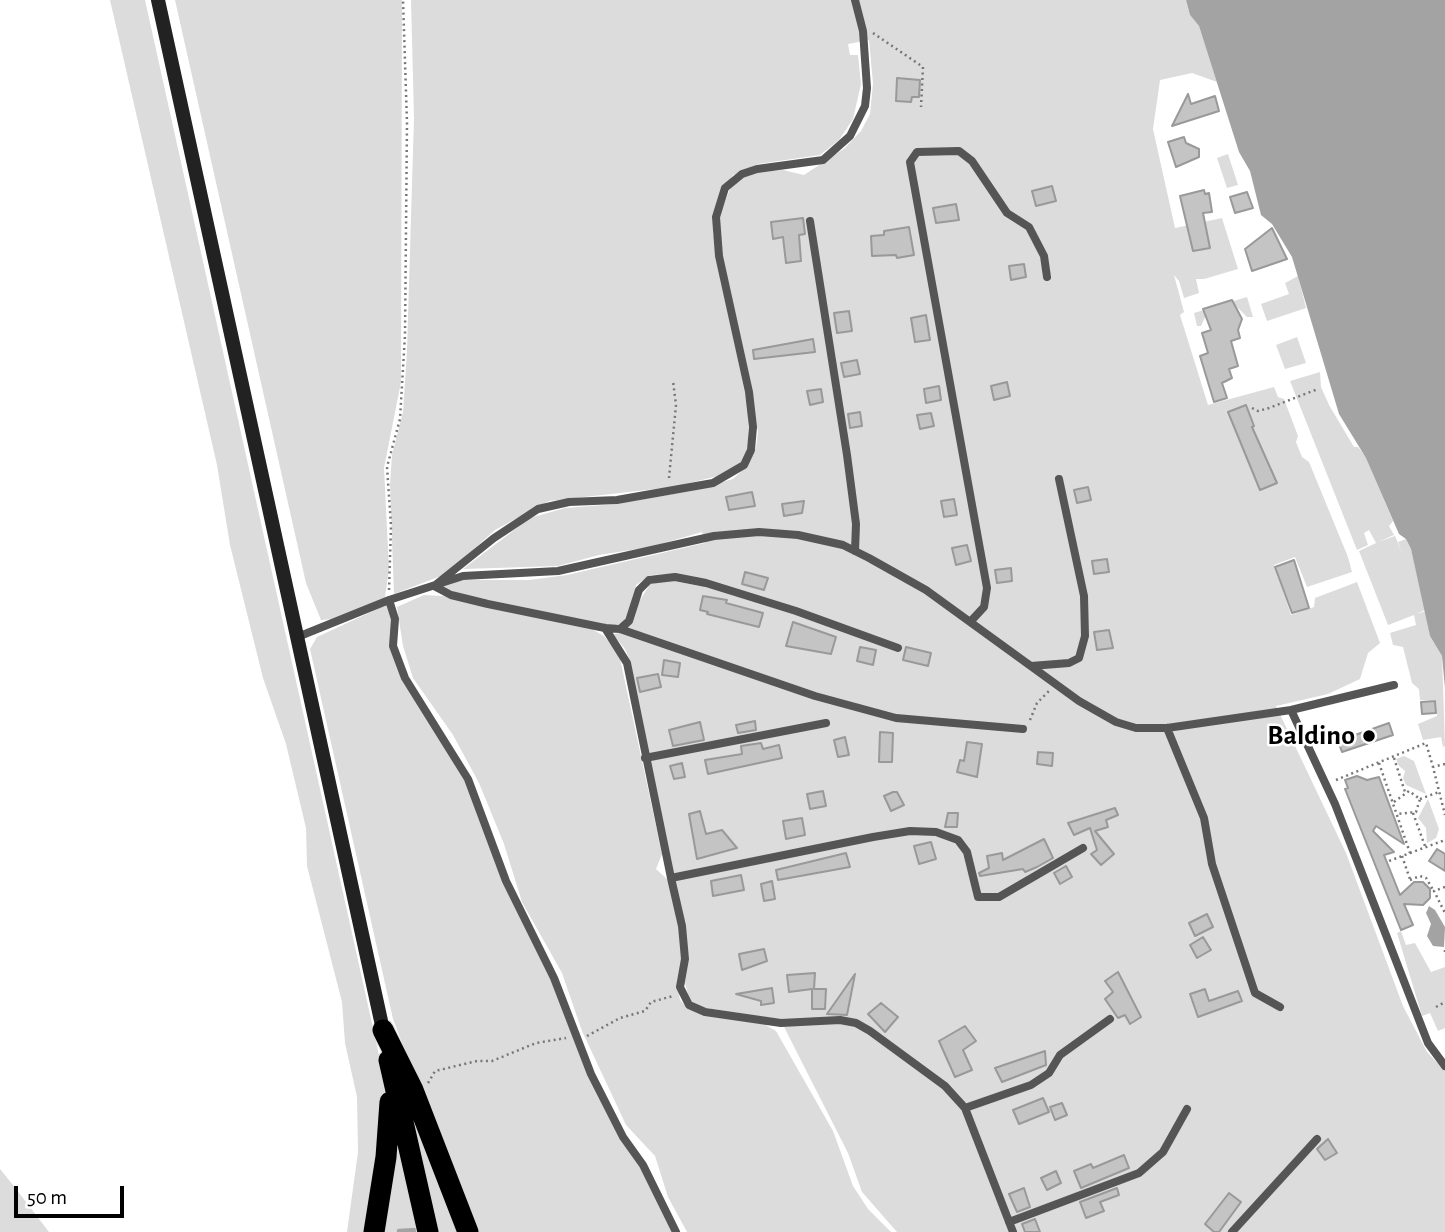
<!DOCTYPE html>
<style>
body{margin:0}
#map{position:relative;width:1445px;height:1232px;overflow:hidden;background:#fff;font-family:"Alegreya Sans",sans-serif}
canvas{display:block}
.scale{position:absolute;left:14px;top:1186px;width:110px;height:32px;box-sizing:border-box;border:4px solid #000;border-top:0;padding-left:9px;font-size:21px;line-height:24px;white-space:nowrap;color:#000;-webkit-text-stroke:5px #fff;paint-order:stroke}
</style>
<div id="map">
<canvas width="1445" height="1232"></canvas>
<div class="scale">50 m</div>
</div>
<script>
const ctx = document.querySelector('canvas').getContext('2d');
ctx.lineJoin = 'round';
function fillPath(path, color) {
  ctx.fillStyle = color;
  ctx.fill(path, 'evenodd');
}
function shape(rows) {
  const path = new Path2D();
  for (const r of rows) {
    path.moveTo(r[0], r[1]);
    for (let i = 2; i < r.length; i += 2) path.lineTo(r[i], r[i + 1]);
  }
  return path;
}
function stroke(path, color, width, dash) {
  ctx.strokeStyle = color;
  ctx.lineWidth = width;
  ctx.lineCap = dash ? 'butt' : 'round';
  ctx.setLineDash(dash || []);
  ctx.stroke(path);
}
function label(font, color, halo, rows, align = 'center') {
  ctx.font = font + ' "Alegreya Sans",sans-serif';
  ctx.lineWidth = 5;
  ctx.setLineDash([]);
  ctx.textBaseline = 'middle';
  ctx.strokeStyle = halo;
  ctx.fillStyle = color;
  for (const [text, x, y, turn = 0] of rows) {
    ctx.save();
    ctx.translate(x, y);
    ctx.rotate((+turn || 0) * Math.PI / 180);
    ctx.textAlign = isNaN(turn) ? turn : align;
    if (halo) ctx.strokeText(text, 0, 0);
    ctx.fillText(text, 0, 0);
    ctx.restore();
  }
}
fillPath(shape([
 [110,0,145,0,383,1073,385,1100,368,1232,347,1232,358,1152,357,1097,345,1043,342,1002,307,866,306,828,286,744,263,678,230,545,217,465],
 [175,0,402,0,401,382,384,468,389,569,385,597,333,619,321,620,306,583],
 [411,0,1186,0,1190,15,1199,26,1217,82,1192,73,1160,80,1153,129,1175,228,1222,218,1238,269,1204,279,1196,279,1199,293,1184,298,1179,281,1174,275,1184,312,1180,315,1208,405,1274,387,1278,397,1284,399,1298,436,1296,442,1302,457,1309,462,1348,557,1352,572,1307,587,1295,557,1274,565,1291,615,1314,607,1315,598,1357,582,1380,643,1368,653,1360,679,1328,694,1276,706,1346,853,1403,1006,1427,1052,1445,1071,1445,1232,897,1232,862,1192,848,1153,780,1019,698,1007,690,1001,685,983,689,959,630,660,625,649,613,634,620,633,650,584,669,580,700,586,674,574,650,575,636,585,633,603,623,623,611,626,457,593,443,587,462,580,529,580,567,575,705,543,702,532,650,547,599,555,558,566,463,569,530,518,565,508,617,504,690,491,733,479,745,468,756,448,758,432,722,253,719,218,730,189,748,173,783,170,804,175,845,148,861,131,870,114,873,83,869,40,848,44,850,55,858,55,861,84,853,119,839,140,820,155,758,164,733,175,721,190,716,206,713,231,717,262,749,412,748,446,742,462,718,476,673,487,549,501,495,530,446,574,394,594,390,485,392,455,403,412,407,350,414,118],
 [1228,154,1238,185,1227,188,1217,158],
 [1298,276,1306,308,1267,321,1261,304,1289,294,1285,283],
 [1247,297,1253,317,1247,317,1235,305,1222,305,1208,311,1201,326,1197,326,1194,313],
 [1297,337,1306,363,1285,369,1276,345],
 [1320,372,1321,387,1329,405,1354,447,1358,447,1366,457,1393,521,1389,526,1394,535,1378,542,1395,536,1403,555,1398,542,1406,539,1411,549,1425,610,1416,614,1426,611,1430,636,1442,656,1445,746,1443,747,1441,737,1423,740,1418,724,1437,716,1436,700,1420,700,1419,689,1412,683,1403,647,1393,645,1390,633,1416,625,1414,615,1388,625,1359,551,1376,543,1369,530,1364,533,1368,545,1357,550,1290,381],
 [424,595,443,596,590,628,604,636,619,654,662,854,656,869,668,880,681,936,682,955,677,982,680,1000,688,1009,762,1023,776,1031,833,1131,853,1186,868,1209,891,1232,687,1232,668,1197,655,1156,626,1125,582,1031,562,973,522,902,504,844,479,783,453,735,413,678,403,646,397,607],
 [386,605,390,606,392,619,390,646,402,680,465,780,503,882,551,980,588,1075,640,1166,673,1232,474,1232,393,1019,310,649,317,637],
 [1404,756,1414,761,1426,794,1406,785,1403,778,1405,771,1399,766,1396,759],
 [1428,799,1439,829,1436,838,1427,843,1426,828,1418,818],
 [1401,931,1406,945,1415,943,1431,972,1445,967,1445,1028,1438,1031,1430,1013,1422,1016,1397,933],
 [421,1131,461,1232,435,1232,413,1133],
 [401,1142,421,1232,381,1232,395,1143],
 [0,1169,13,1185,49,1232,0,1232]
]), '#dcdcdc');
fillPath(shape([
 [1186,0,1445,0,1445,688,1442,656,1430,636,1411,549,1406,539,1399,534,1366,458,1339,414,1292,257,1272,224,1261,215,1250,171,1239,152,1199,26,1190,15],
 [1429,906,1435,910,1445,927,1444,947,1433,946,1427,936,1431,924,1426,913]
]), '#a3a3a3');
stroke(shape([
 [399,1231,418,1230]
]), '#a3a3a3', 4.5);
const building = shape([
 [897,78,920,80,919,97,912,97,911,102,896,101,897,78],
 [1188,94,1191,104,1215,96,1219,111,1172,126,1188,94],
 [1184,137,1186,143,1199,149,1199,157,1176,167,1168,142,1184,137],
 [1052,186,1056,201,1036,206,1032,191,1052,186],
 [1204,190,1205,194,1209,193,1212,212,1203,213,1210,248,1193,251,1180,196,1204,190],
 [1247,192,1253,208,1235,213,1230,197,1247,192],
 [956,204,959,220,936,223,933,208,956,204],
 [803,218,805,234,799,235,801,261,786,263,783,237,773,239,771,222,803,218],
 [909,227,914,255,897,258,896,255,872,256,871,236,884,235,884,231,909,227],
 [1272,228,1287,259,1252,271,1245,249,1272,228],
 [1024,264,1026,277,1011,280,1009,266,1024,264],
 [1232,300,1242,319,1238,330,1240,338,1231,341,1238,366,1229,369,1232,378,1222,383,1227,398,1214,402,1200,356,1208,353,1202,333,1211,330,1203,309,1232,300],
 [849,311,852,331,837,333,834,313,849,311],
 [926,315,930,340,915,342,911,318,926,315],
 [813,339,815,352,754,359,753,350,813,339],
 [857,360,860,374,844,377,841,363,857,360],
 [1007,382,1010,396,994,400,991,386,1007,382],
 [939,386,941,400,926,403,924,389,939,386],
 [821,389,823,402,810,405,807,391,821,389],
 [1246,405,1254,426,1252,427,1277,483,1260,490,1228,412,1246,405],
 [860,412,862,426,850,428,848,414,860,412],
 [931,413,934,426,920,429,917,415,931,413],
 [1088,487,1091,500,1077,503,1074,490,1088,487],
 [752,492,755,506,729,510,726,497,752,492],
 [954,499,957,515,944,517,941,501,954,499],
 [804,501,802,513,784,516,782,504,804,501],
 [967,545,971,561,956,565,952,548,967,545],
 [1107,559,1109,572,1094,574,1092,561,1107,559],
 [1294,560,1309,608,1292,613,1275,567,1294,560],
 [1011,568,1012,581,997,583,995,570,1011,568],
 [745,572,768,578,764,590,742,584,745,572],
 [703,596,727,600,726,603,763,613,759,627,707,614,708,612,700,610,703,596],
 [793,622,836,637,831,654,786,646,793,622],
 [1109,630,1113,648,1097,650,1094,632,1109,630],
 [860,647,876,650,873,665,857,661,860,647],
 [906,647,931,653,928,666,903,660,906,647],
 [664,660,680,663,678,677,662,675,664,660],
 [658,674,661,687,640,692,637,678,658,674],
 [1435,701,1436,713,1422,714,1421,702,1435,701],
 [755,721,756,730,738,733,736,725,755,721],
 [700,722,704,740,673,746,669,730,700,722],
 [1389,723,1393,735,1342,752,1338,741,1389,723],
 [880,732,893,733,892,762,879,762,880,732],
 [845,737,849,755,838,757,834,740,845,737],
 [967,742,982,744,977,777,957,772,960,760,964,761,967,742],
 [761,743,763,749,779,745,782,758,708,774,705,760,742,754,741,746,761,743],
 [1038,752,1053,753,1052,766,1037,764,1038,752],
 [682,763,685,777,674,779,670,766,682,763],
 [1357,776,1367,780,1379,777,1404,844,1376,826,1373,831,1394,852,1384,855,1400,895,1414,882,1423,882,1430,889,1430,898,1423,905,1404,904,1413,925,1401,930,1345,789,1348,788,1345,780,1357,776],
 [823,791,826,806,810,809,807,794,823,791],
 [893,792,897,792,904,805,891,811,884,796,893,792],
 [1115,808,1118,815,1106,820,1108,827,1095,831,1114,854,1101,865,1091,854,1097,850,1090,828,1074,835,1068,823,1115,808],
 [700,811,706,834,722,830,737,848,697,859,689,814,700,811],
 [948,813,958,813,957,827,945,827,948,813],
 [802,818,805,835,786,839,783,821,802,818],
 [1044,839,1053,858,1037,867,1025,872,1023,869,980,876,979,873,989,868,987,856,1002,853,1003,860,1044,839],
 [931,842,936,859,919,864,914,846,931,842],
 [1437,849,1445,854,1445,871,1429,861,1437,849],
 [846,853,850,867,778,880,776,870,846,853],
 [1066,866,1072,877,1060,884,1054,873,1066,866],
 [741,875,744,890,713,896,711,881,741,875],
 [772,881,775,899,764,901,761,884,772,881],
 [1207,914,1213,927,1195,936,1189,923,1207,914],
 [1203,937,1211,950,1197,958,1190,945,1203,937],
 [764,949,767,961,742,970,739,954,764,949],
 [1118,972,1141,1017,1130,1024,1125,1015,1118,1018,1105,999,1113,992,1105,981,1118,972],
 [815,973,814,989,826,989,825,1009,812,1009,812,989,789,992,787,975,815,973],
 [855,974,847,1015,827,1014,855,974],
 [772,988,774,1003,761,1005,761,1001,736,994,772,988],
 [1205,989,1209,1001,1238,991,1242,1001,1198,1017,1190,994,1205,989],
 [881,1003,898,1017,885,1032,868,1014,881,1003],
 [965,1026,976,1041,963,1050,972,1070,955,1077,939,1041,965,1026],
 [1045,1051,1046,1065,1002,1082,995,1068,1045,1051],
 [1043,1098,1049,1112,1019,1124,1013,1110,1043,1098],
 [1062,1103,1067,1115,1055,1120,1050,1107,1062,1103],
 [1328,1139,1337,1153,1325,1160,1317,1149,1328,1139],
 [1124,1155,1129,1168,1081,1188,1074,1171,1091,1164,1093,1168,1124,1155],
 [1056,1171,1061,1183,1047,1190,1041,1178,1056,1171],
 [1024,1188,1030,1207,1017,1212,1009,1194,1024,1188],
 [1117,1188,1119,1195,1100,1202,1104,1211,1086,1218,1080,1202,1117,1188],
 [1229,1193,1241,1202,1219,1232,1214,1232,1205,1224,1229,1193],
 [1035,1219,1040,1232,1025,1232,1022,1224,1035,1219]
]);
fillPath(building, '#c4c4c4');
stroke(building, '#999', 2);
const highway = shape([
 [383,1030,413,1090,468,1232],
 [389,1060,428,1232],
 [374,1232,386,1157,390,1102]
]);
stroke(highway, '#dbdbdb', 23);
stroke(shape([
 [873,33,923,67,921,107],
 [1252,408,1258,411,1269,408,1318,389],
 [669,478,676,405,673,381],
 [389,590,391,526,387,467,400,419,405,335,407,123,403,0],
 [1030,720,1037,703,1049,691],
 [1394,758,1405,792],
 [1379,763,1410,853,1389,861],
 [1445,764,1433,767,1445,815],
 [1336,780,1426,743,1433,767],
 [1420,799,1439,792],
 [1394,802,1409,791,1420,799,1416,812,1397,814],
 [1413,813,1425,846],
 [1410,853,1445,840],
 [1402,856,1411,882],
 [1410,880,1420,876,1426,878,1433,890],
 [1445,887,1434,891,1445,913],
 [1445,950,1445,952],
 [1436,1007,1445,1002],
 [587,1036,620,1018,645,1011,651,1002,673,996],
 [428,1083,435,1071,477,1061,492,1061,536,1043,566,1038]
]), '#777', 2.5, [2, 3.5]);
stroke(shape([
 [855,0,863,31,867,88,865,106,850,136,823,160,757,169,742,174,725,188,716,217,719,256,749,392,753,427,751,450,744,465,713,483,617,500,569,502,538,509,494,538,434,586,451,595,488,604,605,628,620,629,815,696,896,718,1023,729],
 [810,221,847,455,856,524,855,551],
 [389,600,395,619,393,646,405,678,468,779,506,881,554,978,591,1074,623,1137,643,1165,676,1232],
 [971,621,984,607,987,588,910,162,917,152,959,151,972,161,1007,213,1029,227,1044,256,1047,277],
 [605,628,627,663,671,878,873,837,910,831,936,832,958,840,967,852,978,897,999,897,1083,848],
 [620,629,629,621,639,590,649,580,675,577,706,583,796,611,898,648],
 [295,638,389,600,463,576,558,571,714,536,759,532,798,535,843,545,869,558,926,590,1079,701,1116,722,1136,728,1167,728,1291,710,1394,685],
 [1031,666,1069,663,1079,658,1085,636,1084,596,1059,479],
 [1291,710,1335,804,1428,1043,1445,1066],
 [1167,728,1204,818,1212,864,1255,993,1280,1007],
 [645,758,826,723],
 [671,878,682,926,685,959,680,987,689,1005,705,1012,781,1023,840,1020,856,1023,870,1031,945,1086,965,1108,1013,1232],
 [965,1108,1031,1085,1049,1073,1060,1055,1110,1019],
 [1009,1222,1139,1173,1163,1152,1187,1109],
 [1232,1232,1317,1139]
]), '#555', 8);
stroke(shape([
 [158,0,383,1030]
]), '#222', 14);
stroke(highway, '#000', 21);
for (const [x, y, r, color] of [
 [1369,736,7,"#000"]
]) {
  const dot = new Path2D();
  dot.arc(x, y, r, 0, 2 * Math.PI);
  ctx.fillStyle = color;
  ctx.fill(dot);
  stroke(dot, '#fff', 2.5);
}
label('bold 28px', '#000', '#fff', [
 ["Baldino",1355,736]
], 'right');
</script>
